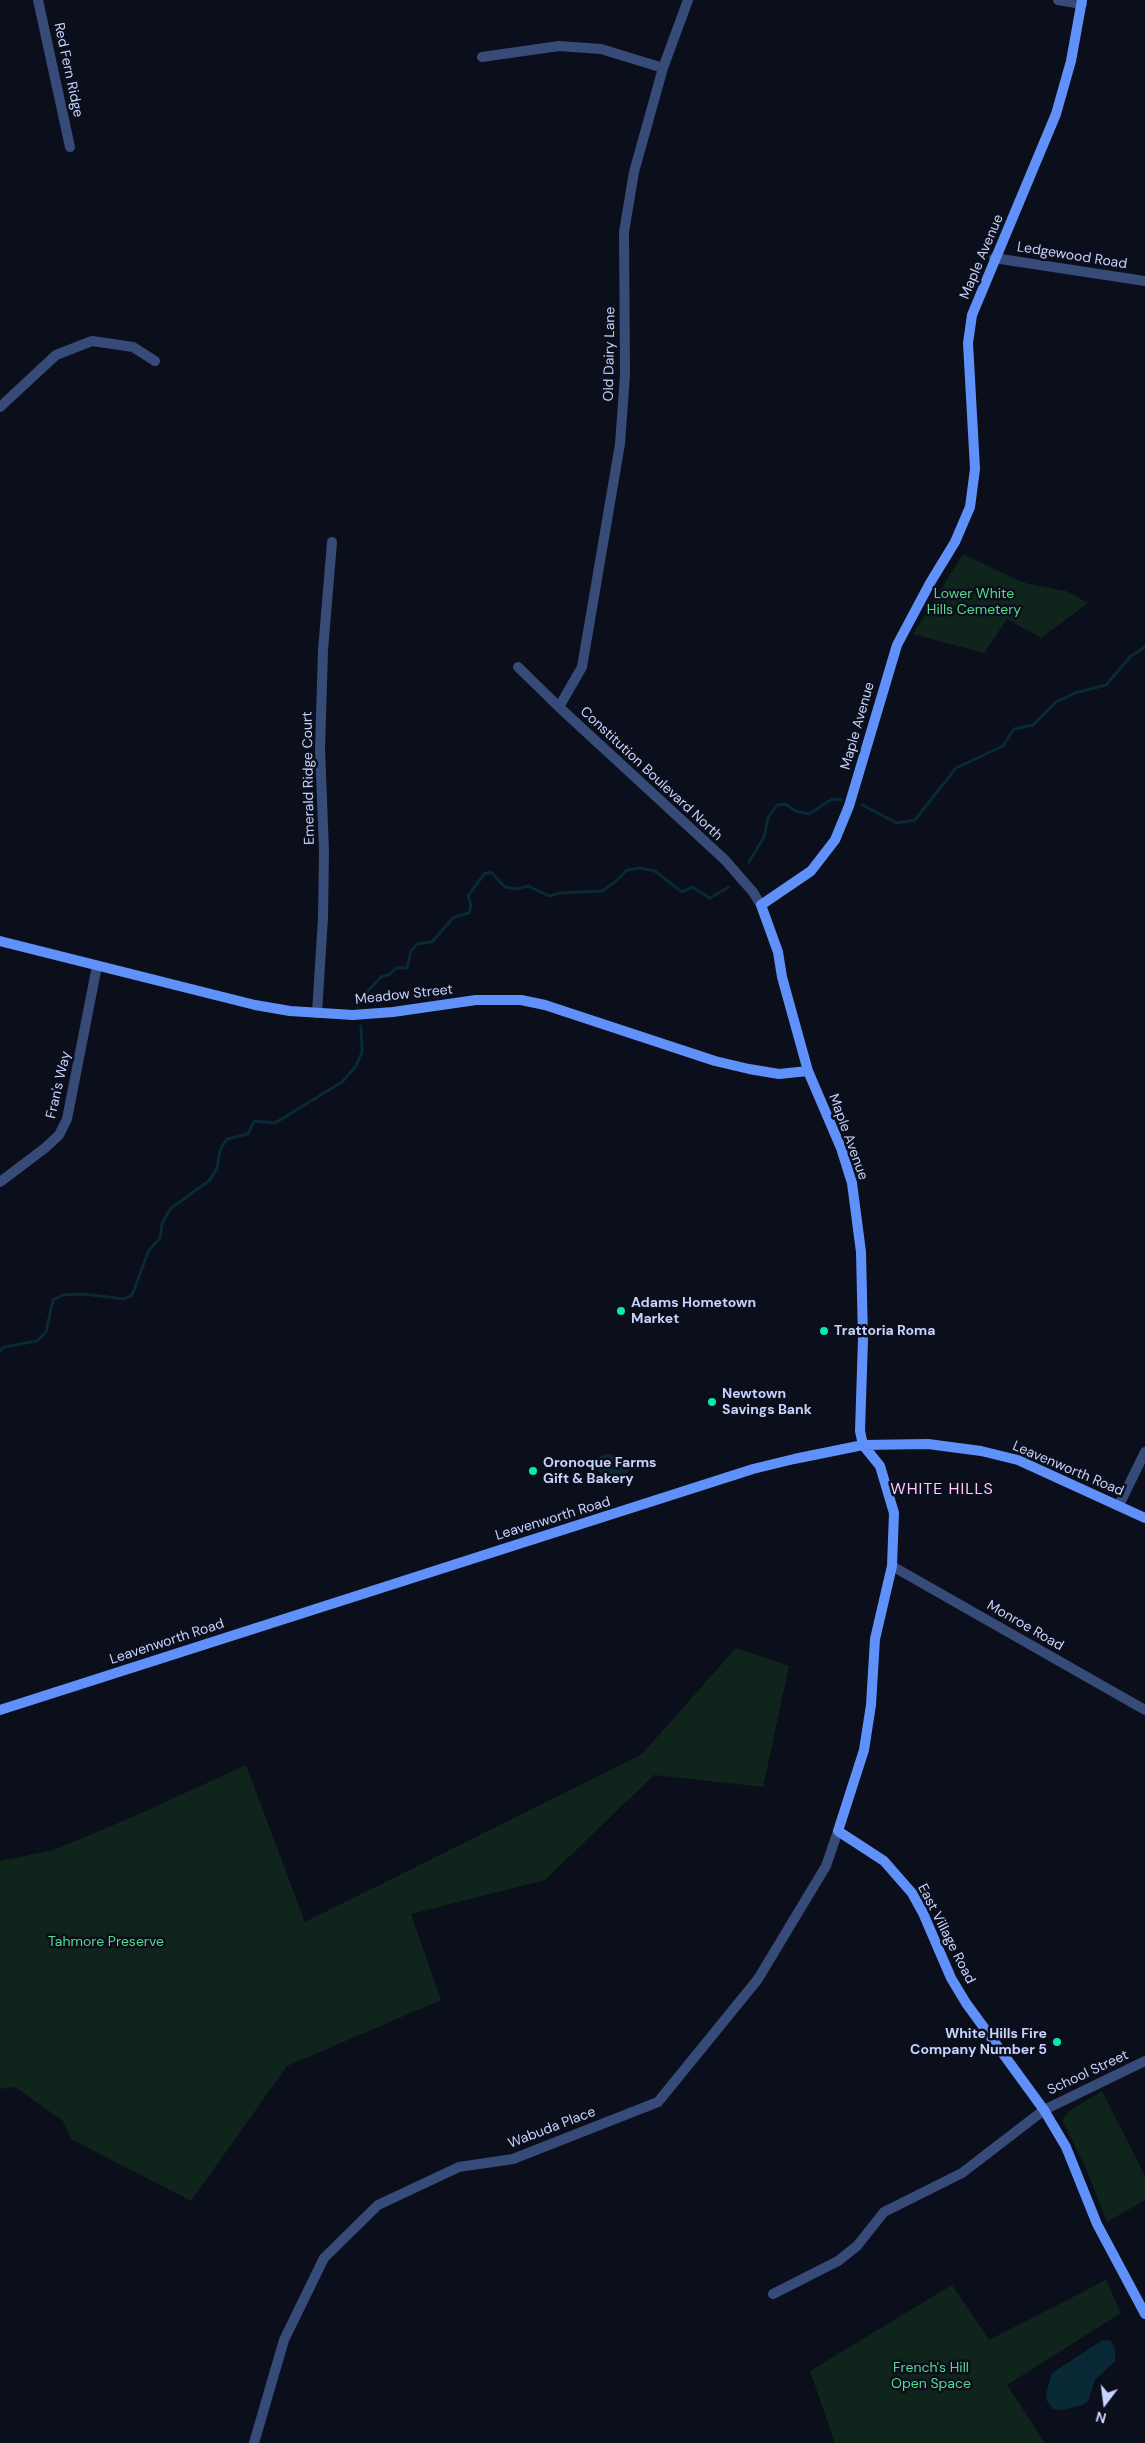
<!DOCTYPE html>
<style>
body{margin:0}
#map{position:relative;width:1145px;height:2443px;overflow:hidden;background:#0b0e1b;font-family:"DM Sans",sans-serif}
canvas{display:block}
.north{position:absolute;left:1080px;top:2378px;width:50px;height:50px;-webkit-text-stroke:4px #0b0e1b;paint-order:stroke;rotate:195deg;font-size:14px;font-weight:700;line-height:20px;text-align:center;color:#c7d3fe}
.north::after{content:'';display:block;margin:auto;width:18px;height:22px;background:#c7d3fe;clip-path:polygon(50% 0,100% 100%,50% 72%,0 100%)}
</style>
<div id="map">
<canvas width="1145" height="2443"></canvas>
<div class="north">N</div>
</div>
<script>
const ctx = document.querySelector('canvas').getContext('2d');
ctx.lineJoin = 'round';
function fillPath(path, color) {
  ctx.fillStyle = color;
  ctx.fill(path, 'evenodd');
}
function shape(rows) {
  const path = new Path2D();
  for (const r of rows) {
    path.moveTo(r[0], r[1]);
    for (let i = 2; i < r.length; i += 2) path.lineTo(r[i], r[i + 1]);
  }
  return path;
}
function stroke(path, color, width, dash) {
  ctx.strokeStyle = color;
  ctx.lineWidth = width;
  ctx.lineCap = dash ? 'butt' : 'round';
  ctx.setLineDash(dash || []);
  ctx.stroke(path);
}
function label(font, color, halo, rows, align = 'center') {
  ctx.font = font + ' "DM Sans",sans-serif';
  ctx.lineWidth = 5;
  ctx.setLineDash([]);
  ctx.textBaseline = 'middle';
  ctx.strokeStyle = halo;
  ctx.fillStyle = color;
  for (const [text, x, y, turn = 0] of rows) {
    ctx.save();
    ctx.translate(x, y);
    ctx.rotate((+turn || 0) * Math.PI / 180);
    ctx.textAlign = isNaN(turn) ? turn : align;
    if (halo) ctx.strokeText(text, 0, 0);
    ctx.fillText(text, 0, 0);
    ctx.restore();
  }
}
fillPath(shape([
 [963,554,1011,577,1028,584,1066,591,1088,603,1041,638,1007,619,984,653,913,634],
 [736,1648,789,1666,763,1787,654,1775,545,1880,411,1914,441,2000,287,2066,191,2201,71,2139,63,2121,15,2087,0,2089,0,1861,54,1850,137,1815,246,1765,305,1922,642,1754],
 [1102,2091,1145,2176,1145,2200,1107,2222,1087,2171,1062,2120,1069,2111],
 [1106,2280,1121,2313,1007,2385,1045,2443,835,2443,810,2371,952,2285,989,2340]
]), '#0f251c');
fillPath(shape([
 [608,1454,631,1460,632,1469,622,1476,609,1477,603,1476,598,1470,600,1456],
 [1108,2340,1111,2341,1115,2350,1115,2361,1095,2380,1088,2401,1082,2405,1063,2410,1053,2409,1047,2401,1046,2394,1052,2373,1101,2341]
]), '#092936');
stroke(shape([
 [862,805,897,823,915,820,956,768,1003,746,1014,729,1033,725,1056,702,1075,693,1106,685,1131,656,1145,647],
 [749,862,764,837,768,818,777,805,785,804,796,811,809,814,832,799,841,800],
 [363,1002,366,993,381,977,390,974,396,968,407,968,411,951,417,944,432,942,454,917,469,913,471,905,468,896,484,874,491,872,505,887,516,889,528,886,549,896,560,893,602,891,615,882,627,870,640,868,655,871,682,892,692,887,710,898,729,887],
 [0,1351,4,1347,37,1341,46,1332,53,1300,63,1295,84,1294,124,1299,132,1295,149,1250,160,1238,162,1224,170,1209,210,1180,217,1168,220,1150,227,1139,248,1134,254,1121,275,1123,342,1082,356,1066,362,1052,361,1026]
]), '#092936', 3);
stroke(shape([
 [38,0,70,147],
 [1058,0,1082,4],
 [482,57,559,46,601,49,663,68],
 [994,258,1145,281],
 [0,407,56,355,92,341,133,347,155,361],
 [518,667,559,707,725,860,753,892,761,905],
 [559,707,582,667,620,444,625,375,624,232,634,172,663,68,688,0],
 [317,1013,323,918,324,851,320,749,323,650,332,542],
 [0,1182,45,1148,59,1135,67,1119,97,966],
 [1119,1505,1145,1452],
 [892,1566,1145,1710],
 [773,2294,838,2261,857,2246,884,2212,962,2173,1044,2110,1145,2061],
 [254,2443,284,2340,324,2258,378,2205,459,2167,513,2159,658,2102,758,1979,826,1866,838,1831]
]), '#374b79', 10);
stroke(shape([
 [1082,0,1071,61,1056,114,972,315,968,343,975,469,970,507,955,542,930,583,897,645,849,806,835,840,811,871,761,905,778,952,782,977,808,1071,841,1148,852,1183,861,1252,863,1339,860,1431,863,1445,880,1466,894,1513,892,1566,875,1639,871,1705,864,1750,838,1831,884,1861,912,1893,923,1913,951,1978,966,2003,1044,2110,1066,2147,1097,2224,1145,2314],
 [0,941,255,1005,290,1011,353,1015,393,1012,476,1000,521,1000,545,1005,715,1061,749,1069,779,1074,808,1071],
 [0,1710,753,1469,794,1459,863,1445,928,1444,981,1451,1018,1460,1145,1518]
]), '#6091fb', 10);
for (const [x, y, r, color] of [
 [621,1311,5,"#06eab4"],
 [824,1331,5,"#06eab4"],
 [712,1402,5,"#06eab4"],
 [533,1471,5,"#06eab4"],
 [1057,2042,5,"#06eab4"]
]) {
  const dot = new Path2D();
  dot.arc(x, y, r, 0, 2 * Math.PI);
  ctx.fillStyle = color;
  ctx.fill(dot);
  stroke(dot, '#0b0e1b', 2);
}
label('14px', '#c7d3fe', '#0b0e1b', [
 ["Red Fern Ridge",68,70,78],
 ["Ledgewood Road",1072,256,9],
 ["Maple Avenue",982,257,-67],
 ["Old Dairy Lane",610,354,-89],
 ["Maple Avenue",858,726,-74],
 ["Constitution Boulevard North",651,774,43],
 ["Emerald Ridge Court",309,778,-91],
 ["Meadow Street",404,995,-6],
 ["Fran's Way",59,1085,-77],
 ["Maple Avenue",848,1137,70],
 ["Leavenworth Road",1068,1469,23],
 ["Leavenworth Road",553,1519,-17],
 ["Monroe Road",1025,1626,30],
 ["Leavenworth Road",167,1642,-18],
 ["East Village Road",946,1934,63],
 ["School Street",1088,2073,-25],
 ["Wabuda Place",552,2128,-21]
]);
label('14px', '#56da8c', '#0b0e1b', [
 ["Lower White",974,594],
 ["Hills Cemetery",974,610],
 ["Tahmore Preserve",106,1942],
 ["French's Hill",931,2368],
 ["Open Space",931,2384]
]);
label('bold 14px', '#c7d3fe', '#0b0e1b', [
 ["Adams Hometown",631,1303],
 ["Market",631,1319],
 ["Trattoria Roma",834,1331],
 ["Newtown",722,1394],
 ["Savings Bank",722,1410],
 ["Oronoque Farms",543,1463],
 ["Gift & Bakery",543,1479],
 ["White Hills Fire",1047,2034,"right"],
 ["Company Number 5",1047,2050,"right"]
], 'left');
ctx.letterSpacing = '1px';
label('16px', '#fec8fc', '#0b0e1b', [
 ["WHITE HILLS",942,1490]
]);
ctx.letterSpacing = '0px';
</script>
